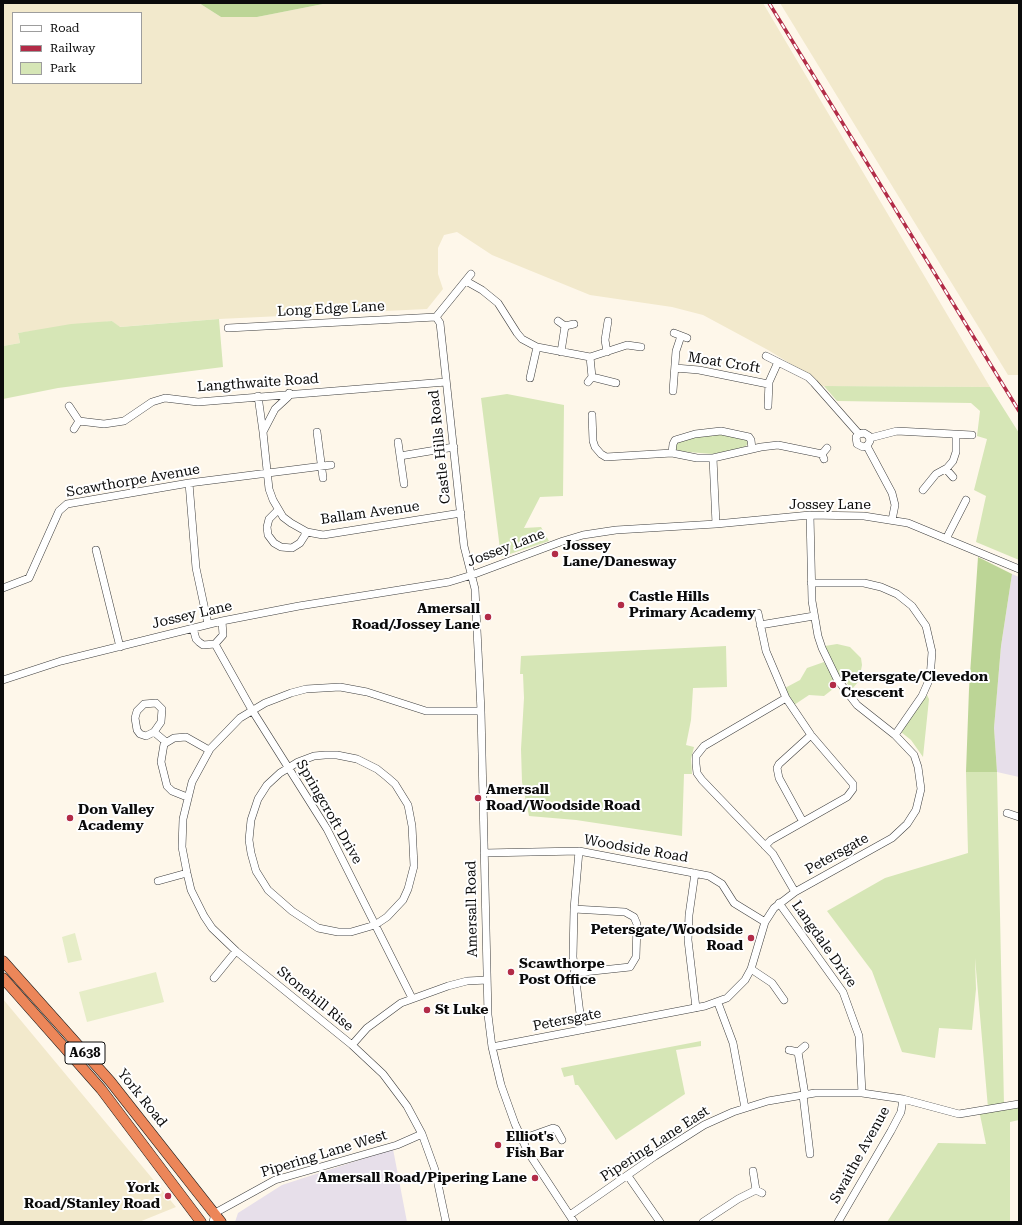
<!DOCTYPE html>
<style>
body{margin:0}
#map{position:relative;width:1022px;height:1225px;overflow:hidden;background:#fef7ea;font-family:"Roboto Serif",serif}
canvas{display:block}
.frame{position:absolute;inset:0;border:4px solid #0b0b0b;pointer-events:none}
.legend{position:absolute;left:12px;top:12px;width:130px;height:72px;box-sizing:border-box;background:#fff;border:1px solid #9d9d9d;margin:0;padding:5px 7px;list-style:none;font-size:12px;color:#0b0b0b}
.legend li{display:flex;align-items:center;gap:8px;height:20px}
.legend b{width:20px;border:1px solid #9d9d9d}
</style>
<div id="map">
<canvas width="1022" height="1225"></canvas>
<div class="frame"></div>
<ul class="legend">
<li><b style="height:5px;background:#fff"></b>Road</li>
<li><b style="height:5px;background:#b22b47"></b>Railway</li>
<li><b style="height:11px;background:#d6e6b6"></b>Park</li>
</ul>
</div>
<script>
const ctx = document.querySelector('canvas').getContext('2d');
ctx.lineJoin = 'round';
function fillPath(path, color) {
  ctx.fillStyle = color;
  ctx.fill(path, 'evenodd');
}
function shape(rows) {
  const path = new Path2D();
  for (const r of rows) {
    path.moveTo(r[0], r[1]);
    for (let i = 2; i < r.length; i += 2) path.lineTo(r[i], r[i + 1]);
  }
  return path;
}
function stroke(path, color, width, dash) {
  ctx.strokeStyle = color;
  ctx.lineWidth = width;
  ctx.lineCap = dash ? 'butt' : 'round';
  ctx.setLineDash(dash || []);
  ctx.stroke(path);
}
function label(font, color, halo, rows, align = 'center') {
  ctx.font = font + ' "Roboto Serif",serif';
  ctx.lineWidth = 4;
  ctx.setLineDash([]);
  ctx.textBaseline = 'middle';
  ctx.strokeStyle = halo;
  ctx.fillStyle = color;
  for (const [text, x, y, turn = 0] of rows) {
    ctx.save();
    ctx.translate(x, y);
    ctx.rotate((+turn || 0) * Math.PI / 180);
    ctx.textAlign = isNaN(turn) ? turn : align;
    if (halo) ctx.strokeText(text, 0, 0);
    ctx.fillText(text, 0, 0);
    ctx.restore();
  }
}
fillPath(shape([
 [1012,574,1019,577,1019,777,997,772,994,728,1001,646],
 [393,1149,407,1222,235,1222,238,1213,282,1185]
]), '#e7dfea');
fillPath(shape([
 [3,3,199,3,221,17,257,17,328,3,763,3,990,387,820,386,809,375,768,350,703,315,672,307,590,295,492,255,457,232,444,235,438,248,438,274,443,289,427,309,219,319,119,327,112,321,18,333,20,343,3,346],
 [13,13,141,13,141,83,13,83],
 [780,3,1019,3,1019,375,1008,375],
 [3,999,176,1207,139,1222,3,1222]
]), '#f2e9cc');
fillPath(shape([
 [219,319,223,367,58,388,3,399,3,346,20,343,18,333,71,324,112,321,120,327],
 [824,386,990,387,1019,433,1019,560,976,542,986,496,974,490,987,439,977,436,980,411,971,403,837,401],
 [507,394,564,405,563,496,540,497,524,528,541,527,549,541,501,557,481,398],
 [724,434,747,438,748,443,746,446,740,449,712,454,677,451,676,449,675,444,694,436],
 [837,644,850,647,861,658,862,665,859,681,852,689,836,671,825,646],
 [726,646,727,687,693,688,691,720,686,745,694,747,691,759,692,774,684,774,682,836,576,820,529,816,522,782,521,749,524,698,523,674,520,674,521,656],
 [824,662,838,685,824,696,809,695,794,705,785,688,800,680,807,668],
 [927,695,929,699,923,757,911,740,901,732],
 [966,772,997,772,1004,1105,1019,1104,1019,1120,1010,1122,1010,1222,887,1222,938,1143,986,1144,979,1110,988,1108,975,958,976,989,972,1030,939,1028,935,1058,902,1052,872,971,827,911,885,878,968,853],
 [701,1041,701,1046,676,1050,685,1094,616,1140,578,1085,575,1085,573,1075,564,1077,561,1068]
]), '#d6e6b6');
fillPath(shape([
 [199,3,328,3,257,17,221,17],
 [978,557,1012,574,1001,646,994,728,997,772,966,772,969,689]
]), '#bcd596');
fillPath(shape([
 [75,933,82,960,68,963,62,937],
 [156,972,164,1002,87,1022,79,992]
]), '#e6edc7');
const minor = shape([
 [466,281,482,290,498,303,517,333,522,339,537,347,590,357,627,345,641,347],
 [436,317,440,323,464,546,475,589,481,711,488,1015,492,1047,501,1085,515,1124,528,1152,574,1222],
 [436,317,471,274],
 [558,321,565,326,574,324],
 [228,328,436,317],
 [674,333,687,338],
 [561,352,565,326],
 [607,352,605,340,608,321],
 [766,356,808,377,814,383,859,434],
 [590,357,592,377],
 [675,368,699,370,768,384],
 [530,378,537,347],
 [588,382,592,377,616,383],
 [673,391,676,351,681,336],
 [289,393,288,397,275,409,263,432,269,489,273,500,283,517,291,523,307,532,323,535,461,513],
 [258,396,263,432],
 [69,406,79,421,74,429],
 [768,406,769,382,778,362],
 [592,415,593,441,595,447,601,454,606,457,672,453,697,458,713,458,761,447,778,445,822,454],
 [79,421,104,424,124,421,152,402,165,398,198,402,446,382],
 [317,432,323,478],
 [870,438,897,431,972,435],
 [398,442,404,484],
 [867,446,863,447,857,444,856,437,859,434,864,433,869,436,870,441,867,446,869,450,892,493,895,505,892,520],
 [672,453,673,444,675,440,695,434,721,431,749,437,751,440,752,449],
 [400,456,454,447],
 [713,458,716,524],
 [824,459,822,454,827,448],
 [946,469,953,477],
 [189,483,196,568,208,624],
 [923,490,936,474,947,468,953,461,956,452,956,435],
 [278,510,269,519,267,527,268,535,274,543,281,547,292,548,300,543,307,532],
 [946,539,966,500],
 [96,550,120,647],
 [811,583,864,583,881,587,897,594,912,606,926,626,932,652,930,678,922,696,895,735],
 [3,588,29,578,59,511,67,504,189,483,331,465],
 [758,613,766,651,786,698,811,735,853,784,853,789,847,797,771,840,765,846],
 [760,625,814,616],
 [193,628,196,639,199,642,203,645,215,644,223,635,222,621],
 [215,644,252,710,327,829,412,998],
 [3,680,61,661,222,621,299,606,449,582,472,575,563,541,583,535,616,530,716,524,810,515,864,516,908,523,1019,569],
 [786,698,704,746,696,756,696,764,697,773,702,780,773,854,795,892],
 [154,732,161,722,162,709,156,703,144,704,137,711,135,718,137,730,140,734,146,736,154,732,166,742],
 [325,755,337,755,357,759,377,769,387,777,395,784,408,805,412,826,414,866,408,889,403,900,387,917,375,925,351,932,338,932,318,928,292,911,268,890,263,882,256,871,251,853,249,840,251,820,258,799,267,785,280,773,298,762,314,756,325,755],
 [187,797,172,791,167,786,161,762,164,744,174,738,186,737,209,750],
 [1007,813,1019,817],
 [803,822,779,778,777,768,779,764,811,735],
 [579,851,574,909,573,957,582,1030],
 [484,853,579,851,709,876,722,884,734,903,765,922],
 [695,873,689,915,688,940,696,1008],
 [158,881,187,873],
 [779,903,843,992,859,1036,862,1093],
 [751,969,772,983,784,1000],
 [574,973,630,967,636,957,637,924,634,917,625,912,574,909],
 [214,978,236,951],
 [718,1003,733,1043,745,1108],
 [352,1045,367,1028,401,1003,448,986,467,981,487,980],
 [492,1047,705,1006,727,998,745,980,751,969,765,922,774,908,795,892,892,838,907,824,916,810,921,789,918,767,914,755,895,735,857,705,837,679,822,648,818,636,812,601,810,515],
 [789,1050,798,1052,805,1046],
 [798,1052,805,1095],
 [803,1095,810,1154],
 [522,1139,553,1128,556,1129,562,1140],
 [753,1171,756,1190,762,1193],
 [628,1176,660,1222],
 [570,1215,655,1156,704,1125,733,1112,768,1101,815,1093,862,1093,903,1099,959,1114,1019,1104],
 [213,1222,215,1213,275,1180,397,1145,422,1134],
 [446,1222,435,1170,422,1134,407,1106,383,1074,352,1045,236,951,212,928,204,916,191,890,187,873,182,847,183,819,192,782,210,749,240,718,265,703,291,693,306,689,340,687,367,692,426,711,481,711],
 [703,1222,738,1199,756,1190],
 [838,1222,891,1131,901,1112,903,1099]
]);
const highway = shape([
 [3,961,110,1081,221,1222],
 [3,978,101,1089,201,1222]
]);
stroke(minor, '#3e3e3e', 8);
stroke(highway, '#1c1c1c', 11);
stroke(minor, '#fff', 7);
stroke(highway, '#ec8659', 10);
const rail = shape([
 [769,3,1019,411]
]);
stroke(rail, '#b22b47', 3.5);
stroke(rail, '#fff', 2, [6]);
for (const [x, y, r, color] of [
 [555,554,4,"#b22b47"],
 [621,605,4,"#b22b47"],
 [488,617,4,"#b22b47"],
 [833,685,4,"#b22b47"],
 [478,798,4,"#b22b47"],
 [70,818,4,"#b22b47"],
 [751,938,4,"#b22b47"],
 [511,972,4,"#b22b47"],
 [427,1010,4,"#b22b47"],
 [498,1145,4,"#b22b47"],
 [535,1178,4,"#b22b47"],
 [168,1196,4,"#b22b47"]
]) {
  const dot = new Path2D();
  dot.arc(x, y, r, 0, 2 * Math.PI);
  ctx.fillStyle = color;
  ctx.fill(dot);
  stroke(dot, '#fff', 1.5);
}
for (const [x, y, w] of [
 [85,1053,40]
]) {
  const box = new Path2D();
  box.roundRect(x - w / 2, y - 11, w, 22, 3);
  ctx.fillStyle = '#fff';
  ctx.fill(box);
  stroke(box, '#0b0b0b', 1);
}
label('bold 13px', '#0b0b0b', null, [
 ["A638",85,1053]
]);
label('14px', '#0b0b0b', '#fff', [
 ["Long Edge Lane",331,309,-3],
 ["Moat Croft",724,363,9],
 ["Langthwaite Road",258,383,-4],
 ["Castle Hills Road",440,447,-96],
 ["Scawthorpe Avenue",133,481,-10],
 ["Jossey Lane",830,505],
 ["Ballam Avenue",370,513,-8],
 ["Jossey Lane",506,548,-21],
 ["Jossey Lane",192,615,-13],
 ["Springcroft Drive",329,812,60],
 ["Woodside Road",636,849,10],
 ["Petersgate",837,854,-29],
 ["Amersall Road",472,909,-91],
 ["Langdale Drive",824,944,55],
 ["Stonehill Rise",315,999,39],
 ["Petersgate",567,1020,-11],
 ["York Road",142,1098,51],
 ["Pipering Lane East",655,1144,-33],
 ["Pipering Lane West",324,1154,-17],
 ["Swaithe Avenue",860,1155,-61]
]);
label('bold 14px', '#0b0b0b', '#fff', [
 ["Jossey",563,546],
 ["Lane/Danesway",563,562],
 ["Castle Hills",629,597],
 ["Primary Academy",629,613],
 ["Amersall",480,609,"right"],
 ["Road/Jossey Lane",480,625,"right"],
 ["Petersgate/Clevedon",841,677],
 ["Crescent",841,693],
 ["Amersall",486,790],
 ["Road/Woodside Road",486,806],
 ["Don Valley",78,810],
 ["Academy",78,826],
 ["Petersgate/Woodside",743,930,"right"],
 ["Road",743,946,"right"],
 ["Scawthorpe",519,964],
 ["Post Office",519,980],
 ["St Luke",435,1010],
 ["Elliot's",506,1137],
 ["Fish Bar",506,1153],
 ["Amersall Road/Pipering Lane",527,1178,"right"],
 ["York",160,1188,"right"],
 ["Road/Stanley Road",160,1204,"right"]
], 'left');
</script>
